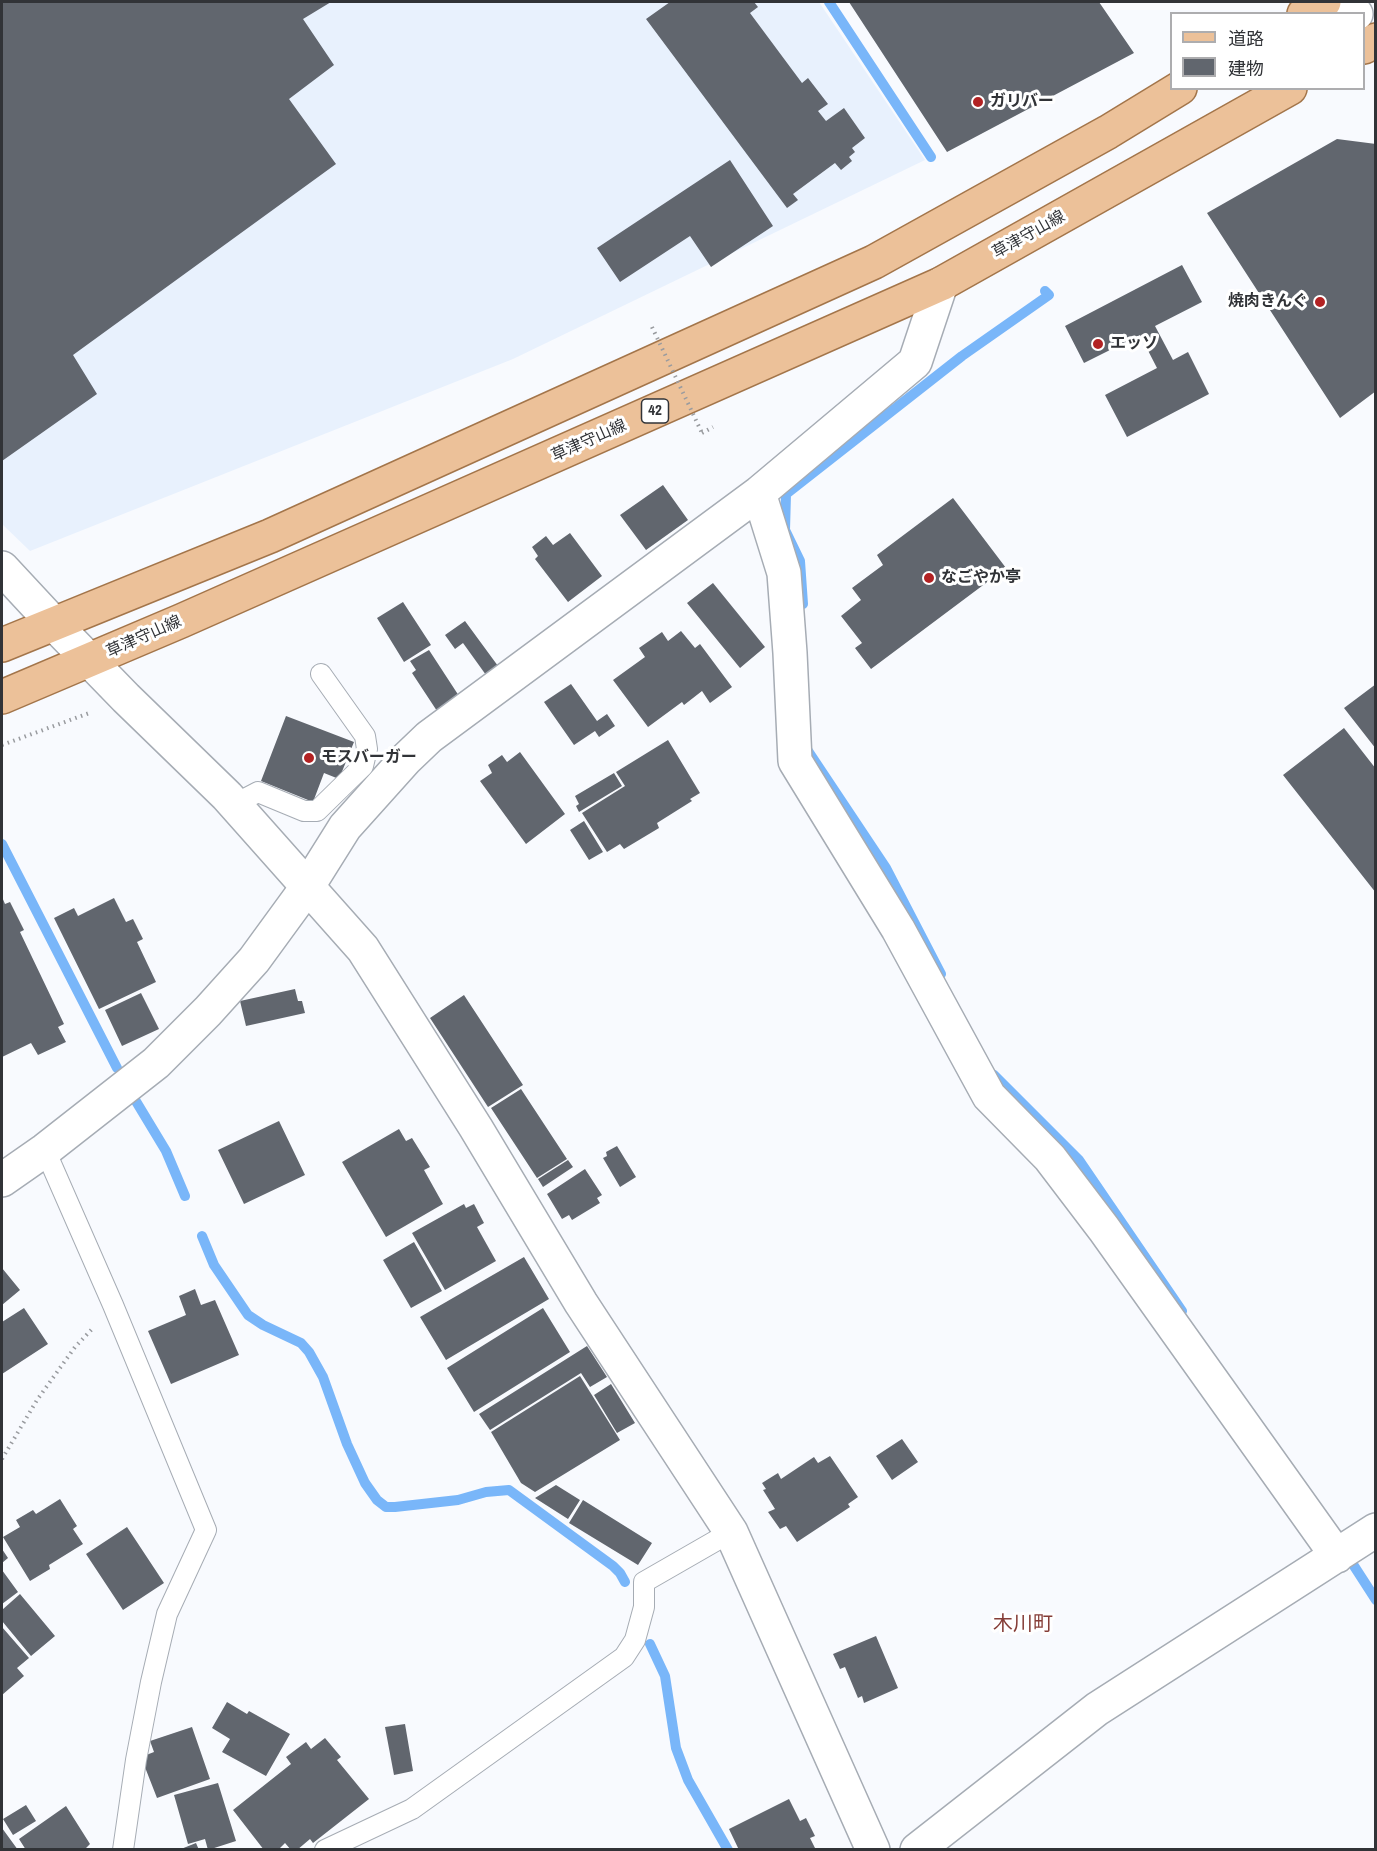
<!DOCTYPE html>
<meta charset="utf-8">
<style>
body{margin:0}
#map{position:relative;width:1377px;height:1851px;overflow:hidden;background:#f8fafe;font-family:"Archivo Narrow","Noto Sans JP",sans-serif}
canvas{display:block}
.frame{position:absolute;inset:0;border:3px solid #313337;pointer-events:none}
.legend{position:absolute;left:1170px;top:12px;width:195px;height:78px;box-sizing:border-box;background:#fff;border:2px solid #adadaf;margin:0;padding:8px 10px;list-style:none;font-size:18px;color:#313337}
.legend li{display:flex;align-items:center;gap:12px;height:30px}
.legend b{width:30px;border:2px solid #adadaf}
</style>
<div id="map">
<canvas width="1377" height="1851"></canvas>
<div class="frame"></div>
<ul class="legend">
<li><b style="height:8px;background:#ecc199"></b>道路</li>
<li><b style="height:16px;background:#61666e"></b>建物</li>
</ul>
</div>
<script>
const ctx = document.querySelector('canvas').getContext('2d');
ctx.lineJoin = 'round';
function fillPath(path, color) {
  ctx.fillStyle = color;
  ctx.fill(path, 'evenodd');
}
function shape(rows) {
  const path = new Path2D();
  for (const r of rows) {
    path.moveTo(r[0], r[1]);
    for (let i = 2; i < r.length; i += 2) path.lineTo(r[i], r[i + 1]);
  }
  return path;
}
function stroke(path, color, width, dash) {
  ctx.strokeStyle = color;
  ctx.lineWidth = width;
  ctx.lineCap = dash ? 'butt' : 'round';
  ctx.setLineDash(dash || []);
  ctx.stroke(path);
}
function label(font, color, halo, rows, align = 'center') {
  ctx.font = font + ' "Archivo Narrow","Noto Sans JP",sans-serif';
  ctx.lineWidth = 6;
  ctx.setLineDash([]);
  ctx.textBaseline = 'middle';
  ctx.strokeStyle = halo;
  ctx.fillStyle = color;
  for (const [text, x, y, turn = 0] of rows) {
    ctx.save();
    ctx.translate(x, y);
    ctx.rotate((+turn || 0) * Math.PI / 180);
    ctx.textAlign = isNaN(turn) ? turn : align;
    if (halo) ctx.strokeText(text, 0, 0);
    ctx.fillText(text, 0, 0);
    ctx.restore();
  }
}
fillPath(shape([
 [2,2,819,2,925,160,513,359,30,551,2,524]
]), '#e8f1fd');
stroke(shape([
 [829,2,931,157],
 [803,604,800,561,785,530,786,494,962,356,1049,295,1045,291],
 [806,748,886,868,941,974],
 [2,844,117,1068],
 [994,1075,1079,1160,1182,1311],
 [134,1098,166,1151,185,1196],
 [202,1236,214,1265,248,1315,263,1325,301,1343,309,1352,323,1377,347,1444,365,1483,377,1500,386,1507,395,1507,458,1500,486,1492,509,1490,613,1566,620,1573,625,1582],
 [1345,1552,1376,1600],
 [650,1644,665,1676,676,1748,688,1780,728,1850]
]), '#79b6f9', 10);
fillPath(shape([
 [2,2,331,2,303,19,334,65,289,99,336,164,73,355,97,394,2,461],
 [670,2,754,2,758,7,750,13,802,83,808,78,828,104,818,111,826,121,844,108,865,138,852,148,855,152,849,157,852,161,841,170,835,163,793,194,798,200,787,208,646,19],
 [849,2,1099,2,1134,53,947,152],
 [1337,139,1376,144,1376,391,1340,418,1207,213],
 [730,160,773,226,711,267,690,236,620,282,597,248],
 [1182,265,1202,302,1155,326,1173,360,1188,352,1209,394,1127,437,1105,395,1157,368,1140,335,1084,363,1065,326],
 [663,485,688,520,646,550,620,515],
 [953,498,1006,568,871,669,855,648,862,643,841,616,861,600,852,588,883,565,877,555],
 [570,533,602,576,568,602,535,559,538,556,532,547,546,536,553,545],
 [713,583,765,647,740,668,687,603],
 [403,602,431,645,404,662,377,618],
 [465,621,498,666,486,675,463,643,455,649,445,635],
 [681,631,695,648,700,644,732,687,710,703,702,691,684,705,682,702,648,727,613,680,645,657,639,648,662,632,668,641],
 [429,650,459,696,437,711,412,673,416,670,410,661],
 [571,684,597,721,607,714,615,726,599,737,595,731,574,745,544,702],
 [1376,684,1376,749,1344,708],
 [286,716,354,742,339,779,324,773,313,802,261,781],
 [1344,728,1376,769,1376,893,1283,775],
 [668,740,700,793,690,799,692,801,657,823,659,828,624,849,620,844,607,852,582,813,625,786,616,772],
 [520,752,565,814,526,844,480,781,492,773,488,765,502,755,507,762],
 [614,773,622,786,579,812,576,806,579,804,575,796],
 [584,821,603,852,589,860,570,830],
 [2,897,5,904,10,902,24,930,20,932,64,1024,58,1027,66,1042,38,1055,31,1043,2,1057],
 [114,898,126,922,133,919,143,939,137,942,156,982,99,1009,54,918,74,908,78,916],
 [295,989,298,1001,302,1001,305,1013,246,1026,240,1001],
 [141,993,159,1029,122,1046,105,1010],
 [464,995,523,1085,488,1107,430,1018],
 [521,1089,567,1159,537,1178,491,1108],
 [279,1121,305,1175,244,1204,218,1150],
 [399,1129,406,1141,412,1138,430,1167,424,1170,443,1204,386,1237,342,1162],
 [617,1146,636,1177,620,1187,603,1158,607,1156,606,1152],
 [568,1160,573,1167,543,1187,538,1179],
 [585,1169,602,1195,597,1198,600,1203,572,1220,569,1215,562,1219,547,1194],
 [464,1204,466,1208,474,1204,484,1223,477,1227,496,1261,445,1290,412,1233],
 [414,1242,442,1291,411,1308,383,1260],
 [524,1257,549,1299,446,1360,420,1317],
 [2,1268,20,1290,2,1305],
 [195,1289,201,1305,215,1300,239,1355,171,1384,148,1331,186,1315,179,1296],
 [24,1308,48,1344,2,1374,2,1322],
 [543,1308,570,1352,474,1412,447,1368],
 [587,1346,607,1377,590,1387,581,1373,490,1430,479,1414],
 [580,1376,620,1440,535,1492,521,1483,491,1432],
 [611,1384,635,1423,617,1433,594,1395],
 [902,1439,918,1462,892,1480,876,1456],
 [830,1456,858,1497,848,1504,850,1507,797,1542,786,1526,780,1529,768,1512,775,1509,763,1490,766,1489,762,1483,778,1473,781,1479,814,1457,818,1463],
 [556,1485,580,1500,568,1519,535,1498],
 [60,1499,77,1526,73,1529,83,1544,49,1565,50,1569,30,1581,3,1537,20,1527,16,1520,33,1510,36,1514],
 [583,1500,652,1543,638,1565,569,1523],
 [127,1527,164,1583,123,1610,86,1554],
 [2,1549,8,1558,2,1563],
 [2,1570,18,1592,2,1604],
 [20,1594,55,1636,31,1656,2,1621,2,1610],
 [2,1627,29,1658,17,1668,24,1676,2,1695],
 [876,1636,898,1688,864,1703,862,1696,858,1698,845,1667,840,1669,833,1654],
 [227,1702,247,1714,249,1711,290,1734,266,1776,222,1752,230,1739,212,1728],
 [405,1724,413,1771,394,1775,385,1727],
 [192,1727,210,1779,157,1798,141,1757,154,1752,150,1741],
 [325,1738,341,1757,337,1760,369,1799,313,1843,310,1839,297,1850,291,1850,285,1843,278,1850,264,1850,233,1810,291,1764,286,1757,306,1742,311,1749],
 [218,1783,236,1841,208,1850,205,1839,188,1844,174,1795],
 [789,1799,800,1821,806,1818,815,1836,810,1838,816,1850,739,1850,729,1829],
 [26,1805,36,1821,13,1835,3,1819],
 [66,1806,90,1844,84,1850,26,1850,19,1839],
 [2,1828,18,1850,2,1850],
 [196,1843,199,1850,181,1850,181,1849]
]), '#61666e');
const service = shape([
 [235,804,258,792,304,811,317,811,363,766,367,749,365,736,321,674],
 [45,1150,113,1305,206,1530,167,1614,151,1682,136,1760,123,1850],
 [325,1850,412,1809,624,1657,635,1640,644,1607,644,1582,731,1532]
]);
const minor = shape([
 [759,493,784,573,790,653,795,761,898,929,989,1096,1050,1158,1104,1229,1337,1556],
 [2,568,55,625],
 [2,1180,45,1150,156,1063,208,1011,254,960,308,886,345,827,406,759,429,737,759,493,915,362,941,284],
 [917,1850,1097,1709,1376,1530]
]);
const tertiary = shape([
 [55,625,126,698,227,796,363,949,476,1128,581,1303,731,1532,873,1850]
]);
const secondary = shape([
 [1346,2,1356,14]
]);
const primary = shape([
 [1304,14,1324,2],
 [1364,47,1376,40],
 [2,645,270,536,874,262,1108,132,1180,88],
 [2,697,181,621,941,284,1290,88]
]);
stroke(service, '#a6acb4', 22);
stroke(minor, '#a6acb4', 36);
stroke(tertiary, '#a6acb4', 36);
stroke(secondary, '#a6acb4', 36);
stroke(primary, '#a3754a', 36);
stroke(shape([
 [702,433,713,427],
 [2,745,92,712],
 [2,1459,37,1400,75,1347,93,1328]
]), '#999b9f', 4, [1.5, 4.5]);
stroke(service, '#fff', 20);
stroke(minor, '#fff', 33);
stroke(tertiary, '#fff', 33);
stroke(secondary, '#fff', 33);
stroke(primary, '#ecc199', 33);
stroke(shape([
 [652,327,702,433]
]), '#999b9f', 4, [1.5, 4.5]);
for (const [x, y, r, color] of [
 [978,102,6,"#b22223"],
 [1320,302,6,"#b22223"],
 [1098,344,6,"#b22223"],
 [929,578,6,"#b22223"],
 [309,758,6,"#b22223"]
]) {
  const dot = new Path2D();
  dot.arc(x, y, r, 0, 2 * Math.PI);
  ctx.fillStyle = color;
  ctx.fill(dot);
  stroke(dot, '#fff', 2);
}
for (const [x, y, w] of [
 [655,411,27]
]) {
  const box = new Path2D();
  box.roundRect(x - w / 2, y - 12, w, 24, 4.5);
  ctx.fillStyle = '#fff';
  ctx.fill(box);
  stroke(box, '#313337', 1.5);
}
label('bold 15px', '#313337', null, [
 ["42",655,411]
]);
label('bold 16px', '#313337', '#fff', [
 ["ガリバー",990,102],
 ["焼肉きんぐ",1308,302,"right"],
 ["エッソ",1110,344],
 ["なごやか亭",941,578],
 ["モスバーガー",321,758]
], 'left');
label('16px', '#313337', '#fff', [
 ["草津守山線",1029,235,-29],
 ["草津守山線",589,441,-24],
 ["草津守山線",144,637,-24]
]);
label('20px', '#853d37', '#fff', [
 ["木川町",1023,1625]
]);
</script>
